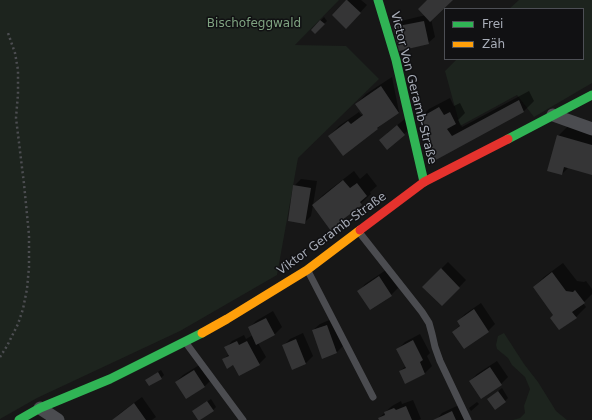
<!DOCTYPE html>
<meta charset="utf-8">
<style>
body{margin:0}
#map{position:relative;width:592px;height:420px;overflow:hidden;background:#171717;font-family:"DejaVu Sans",sans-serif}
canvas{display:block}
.legend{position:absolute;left:444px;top:8px;width:140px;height:52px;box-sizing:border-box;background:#111113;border:1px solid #4d4f55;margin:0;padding:5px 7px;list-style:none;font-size:12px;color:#a8adb8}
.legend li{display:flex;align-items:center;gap:8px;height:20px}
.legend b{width:20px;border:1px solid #4d4f55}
</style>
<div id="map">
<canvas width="592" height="420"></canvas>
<ul class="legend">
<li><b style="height:5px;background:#30b455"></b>Frei</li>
<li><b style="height:5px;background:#ff9f0a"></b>Zäh</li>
</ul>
</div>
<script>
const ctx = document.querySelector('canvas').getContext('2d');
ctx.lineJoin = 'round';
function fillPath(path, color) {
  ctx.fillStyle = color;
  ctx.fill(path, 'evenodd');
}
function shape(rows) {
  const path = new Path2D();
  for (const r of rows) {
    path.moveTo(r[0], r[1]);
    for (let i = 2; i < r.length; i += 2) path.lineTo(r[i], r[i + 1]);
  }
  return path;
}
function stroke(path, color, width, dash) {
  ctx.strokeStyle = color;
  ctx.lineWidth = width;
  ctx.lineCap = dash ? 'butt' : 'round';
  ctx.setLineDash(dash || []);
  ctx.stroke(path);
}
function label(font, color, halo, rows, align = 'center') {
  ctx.font = font + ' "DejaVu Sans",sans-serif';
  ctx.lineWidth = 3;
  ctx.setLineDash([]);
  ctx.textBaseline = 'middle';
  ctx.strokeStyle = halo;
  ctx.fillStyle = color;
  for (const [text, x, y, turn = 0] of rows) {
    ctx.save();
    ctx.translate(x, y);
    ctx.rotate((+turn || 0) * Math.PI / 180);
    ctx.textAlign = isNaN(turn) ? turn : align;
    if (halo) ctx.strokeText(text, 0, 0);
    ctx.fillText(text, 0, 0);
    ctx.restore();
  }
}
fillPath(shape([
 [0,0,339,0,295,45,346,46,379,79,298,158,277,275,180,331,37,398,0,419],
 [519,0,592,0,592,83,534,117,517,95,460,126,445,71,457,59,583,59,583,9,509,9],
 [504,333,524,364,538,382,556,411,567,420,513,420,520,418,525,413,524,406,530,389,525,377,512,365,508,358,497,349,496,345,498,336]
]), '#1d241e');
fillPath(shape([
 [348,0,361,0,367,5,346,28,333,15],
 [428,0,452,0,431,19,435,37,428,43,395,28,401,21,426,15],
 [324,17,327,21,315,33,312,30],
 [392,77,399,112,384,122,378,128,343,155,329,136,339,126,359,112,361,115,363,114,356,104,366,94],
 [529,91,534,101,524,111,434,159,429,149,433,145,419,119,429,109,450,98,454,106,460,103,465,113,458,120,462,127],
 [405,119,412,127,387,149,387,133],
 [568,126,592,132,592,174,569,167,562,174,558,136],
 [354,171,360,179,367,173,377,186,370,192,371,194,337,225,313,205,311,216,304,223,294,186,301,179,317,181,313,205,323,195],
 [448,262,466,280,442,305,424,286],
 [563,263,577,281,584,282,586,281,592,289,592,294,583,303,586,307,576,317,554,315,534,287,544,277],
 [386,270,398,288,391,295,359,291,365,284],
 [481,303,495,324,488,331,453,332,460,325,458,321,465,314],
 [273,311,282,327,275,334,258,343,266,357,259,364,234,364,223,360,229,354,226,348,232,341,244,335,246,339,253,335,249,328,256,321],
 [334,318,344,345,337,352,323,357,313,330,320,324],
 [303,333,313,356,306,363,293,369,283,346,290,339],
 [420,334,430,353,427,356,432,366,425,373,406,382,400,371,406,366,398,349,405,342],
 [497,361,508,377,501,384,470,381,477,374],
 [201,364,211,380,204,387,176,382,183,375],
 [161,370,164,375,161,378,146,380,150,377],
 [502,388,508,398,505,401,488,399],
 [142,397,156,417,152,420,113,420,119,414],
 [211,399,216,407,213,410,197,408],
 [413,400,421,419,419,420,380,420,379,418,392,406,401,401,402,404],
 [477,402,479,404,471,411,469,408],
 [459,405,466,420,436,420,442,413]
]), '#0007');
fillPath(shape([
 [346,0,347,0,361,13,346,29,332,15],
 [427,0,453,0,430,22,418,9],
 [320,20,325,24,315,34,311,30],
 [424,21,429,44,399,51,393,27],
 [381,86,399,113,377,128,378,129,343,156,328,136,348,121,351,124,363,115,355,104],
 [519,100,524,112,434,161,427,149,433,146,418,119,439,107,444,115,450,112,456,124,447,129,452,136],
 [397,125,405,135,387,150,379,140],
 [557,135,592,145,592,175,564,167,562,175,547,171],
 [343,180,350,188,357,183,367,196,360,202,362,205,337,224,338,226,331,231,312,205],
 [293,185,311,188,305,224,288,221],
 [441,268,460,288,442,306,422,287],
 [552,272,566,291,573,292,575,290,585,303,572,312,577,318,559,330,550,318,553,315,533,287],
 [379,276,392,296,370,310,357,291],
 [474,309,489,332,464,349,452,332,460,326,457,321],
 [266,318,275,335,256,345,248,327],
 [327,325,337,353,322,359,312,330],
 [296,339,306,364,292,370,282,345],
 [413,340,423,360,420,362,425,374,405,384,399,371,406,368,396,349],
 [237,341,239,345,247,341,260,365,239,376,233,365,227,369,222,359,229,356,224,347],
 [490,367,502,385,481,399,469,381],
 [194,370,205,387,186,399,175,382],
 [158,372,162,379,149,386,145,380],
 [498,391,506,402,495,410,487,399],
 [207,401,214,411,200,420,198,420,192,411],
 [134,403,146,420,112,420],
 [406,406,412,420,379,420,378,418,385,415,384,412,394,408,396,410],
 [452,411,456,420,433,420]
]), '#353536');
stroke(shape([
 [0,357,7,346,18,324,23,309,27,289,29,267,29,235,24,184,16,118,18,94,18,70,15,53,8,33]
]), '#4d4e52', 2.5, [2, 3]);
stroke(shape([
 [359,232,422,312,429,323,432,334,435,347,440,361,468,420],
 [308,271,373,397],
 [186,343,243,420]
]), '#4b4c50', 7);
stroke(shape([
 [553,115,592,129],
 [40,408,58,420]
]), '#4b4c50', 13);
stroke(shape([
 [378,0,396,60,424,182],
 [508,139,592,95],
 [19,420,40,408,110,379,202,333]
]), '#30b455', 9);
stroke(shape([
 [202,333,227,319,307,270,360,230]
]), '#ff9f0a', 9);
stroke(shape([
 [360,230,424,182,508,139]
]), '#e5322d', 9);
label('12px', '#7fa381', '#111113', [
 ["Bischofeggwald",254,24]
]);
label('12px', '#a8adb8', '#111113', [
 ["Victor Von Geramb-Straße",413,88,76],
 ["Viktor Geramb-Straße",332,234,-36]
]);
</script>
